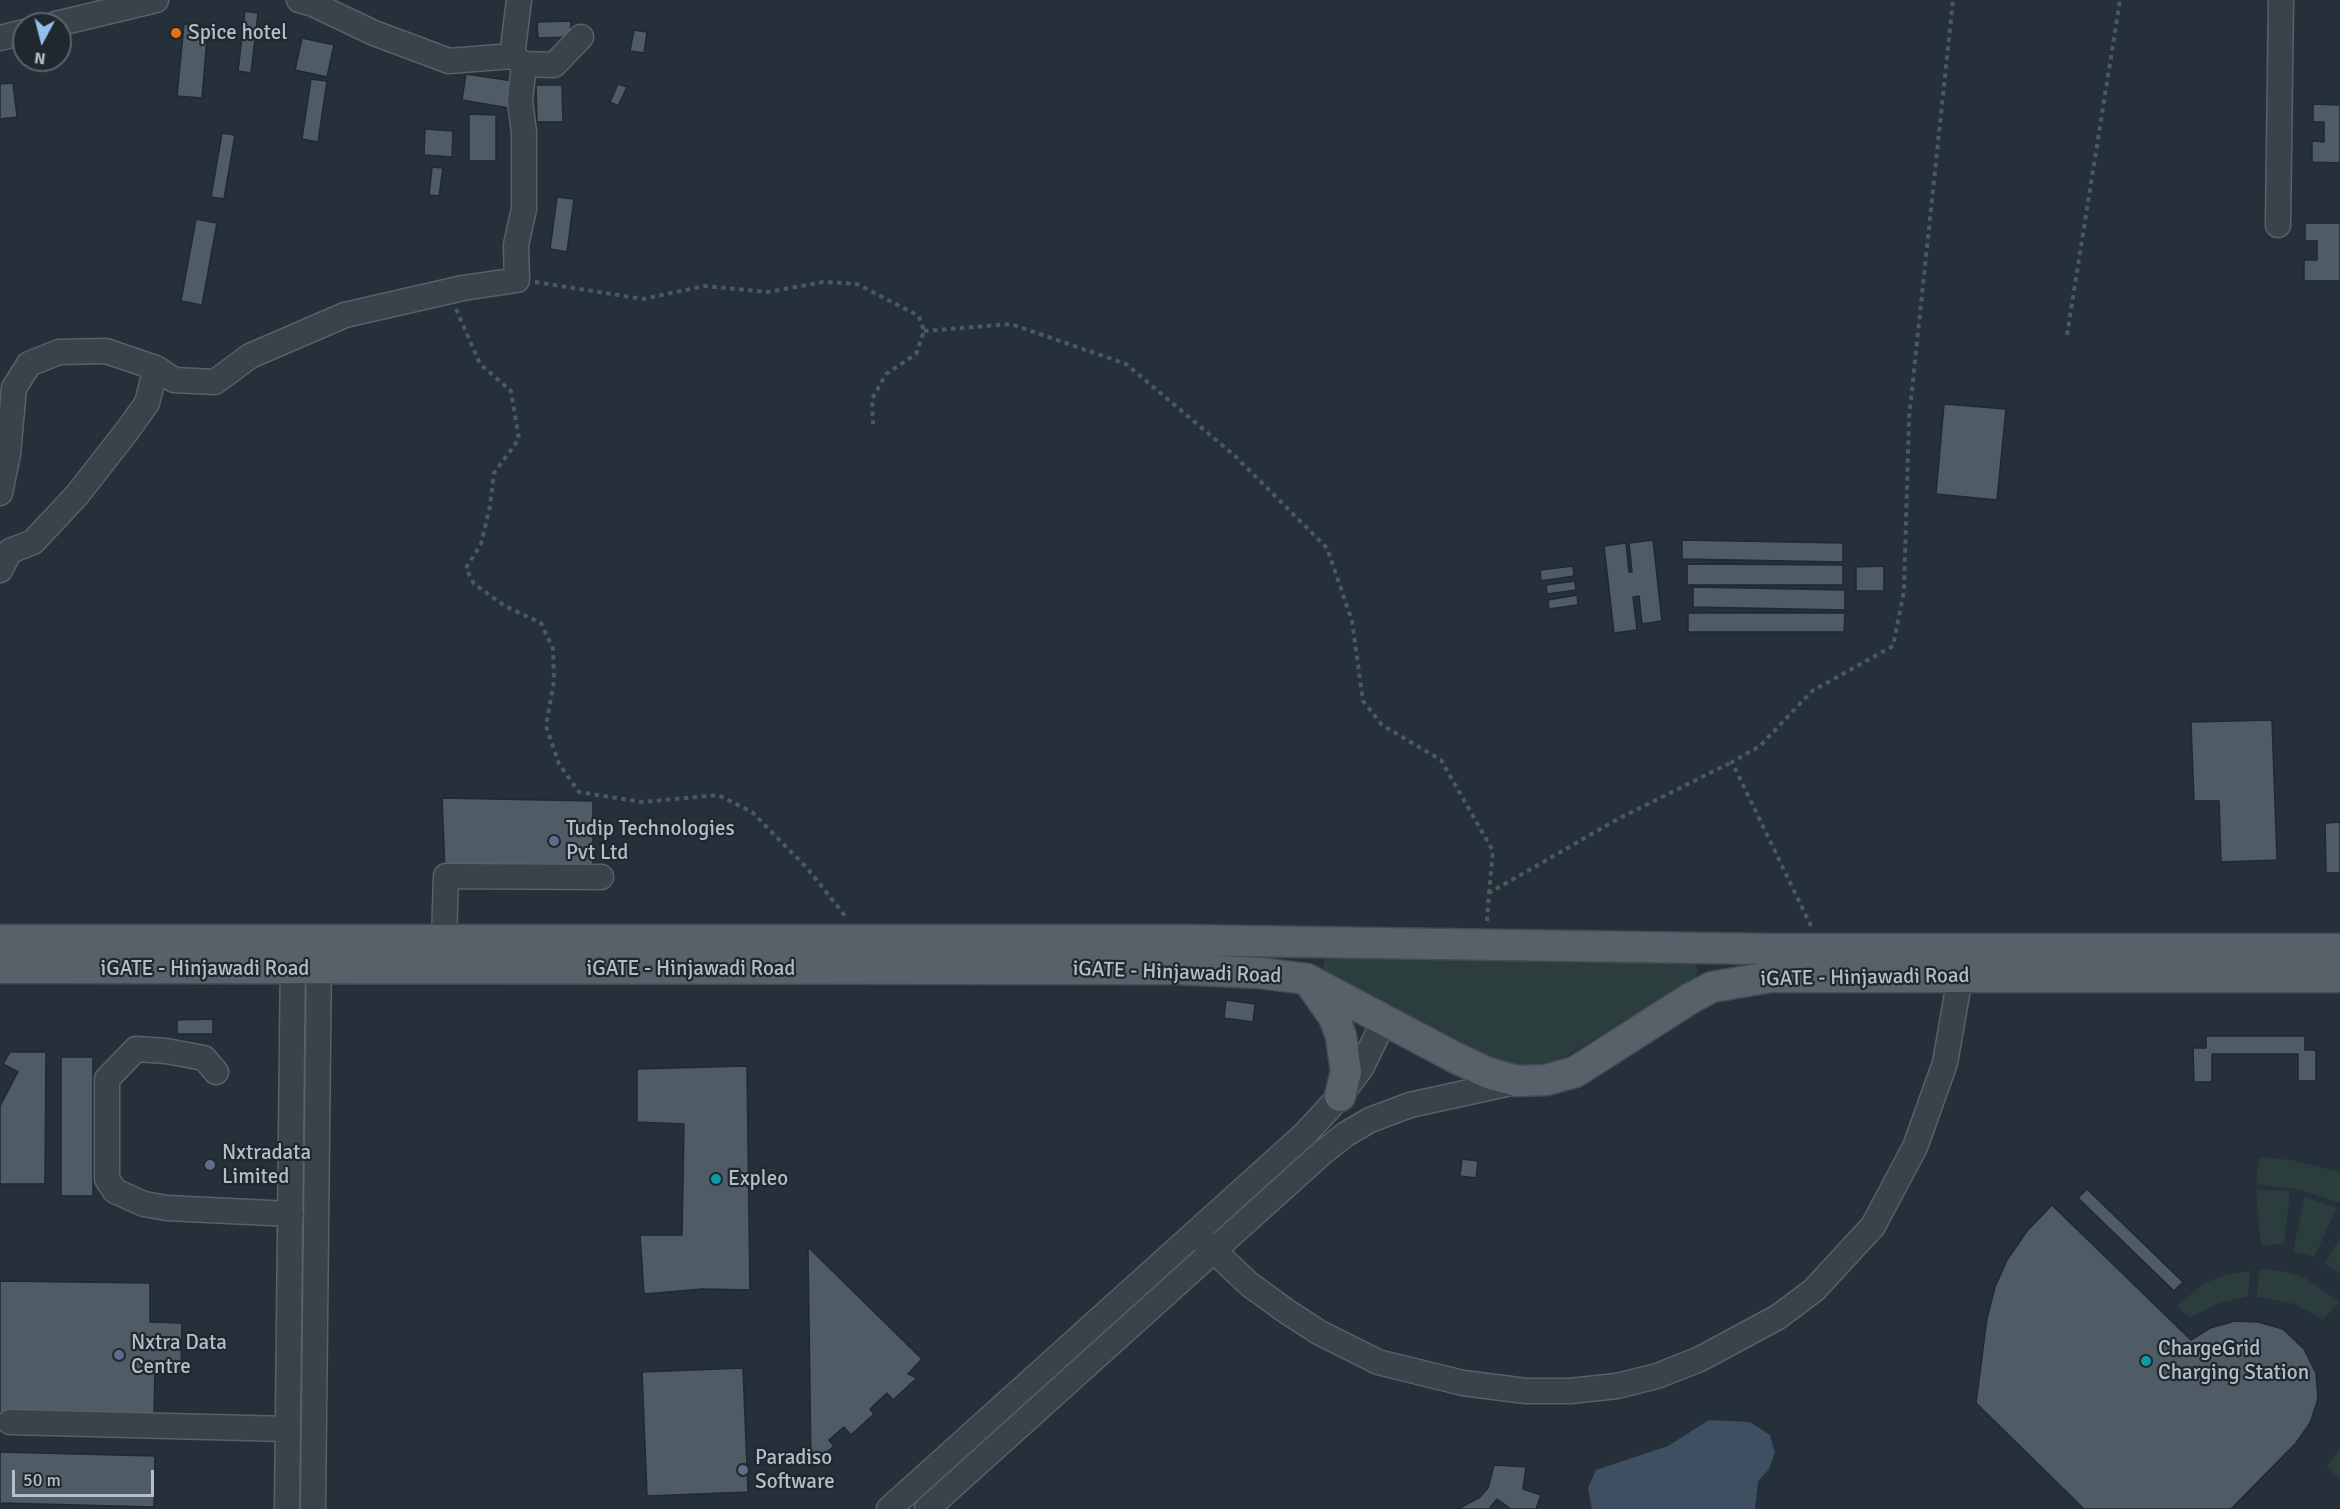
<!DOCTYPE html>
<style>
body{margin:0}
#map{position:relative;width:2340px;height:1509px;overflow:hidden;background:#26303a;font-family:Signika,sans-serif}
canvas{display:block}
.north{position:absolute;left:12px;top:12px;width:60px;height:60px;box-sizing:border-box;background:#1f272f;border:2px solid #5b636b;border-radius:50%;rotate:187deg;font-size:16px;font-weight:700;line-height:24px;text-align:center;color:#b5bdc6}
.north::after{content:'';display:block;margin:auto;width:21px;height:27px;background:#94beeb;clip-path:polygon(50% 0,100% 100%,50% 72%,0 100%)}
.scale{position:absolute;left:12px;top:1470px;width:142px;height:27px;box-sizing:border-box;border:3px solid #b5bdc6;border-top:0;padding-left:8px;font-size:18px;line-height:21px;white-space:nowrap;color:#b5bdc6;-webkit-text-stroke:4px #1f272f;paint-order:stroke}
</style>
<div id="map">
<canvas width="2340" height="1509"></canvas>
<div class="north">N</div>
<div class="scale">50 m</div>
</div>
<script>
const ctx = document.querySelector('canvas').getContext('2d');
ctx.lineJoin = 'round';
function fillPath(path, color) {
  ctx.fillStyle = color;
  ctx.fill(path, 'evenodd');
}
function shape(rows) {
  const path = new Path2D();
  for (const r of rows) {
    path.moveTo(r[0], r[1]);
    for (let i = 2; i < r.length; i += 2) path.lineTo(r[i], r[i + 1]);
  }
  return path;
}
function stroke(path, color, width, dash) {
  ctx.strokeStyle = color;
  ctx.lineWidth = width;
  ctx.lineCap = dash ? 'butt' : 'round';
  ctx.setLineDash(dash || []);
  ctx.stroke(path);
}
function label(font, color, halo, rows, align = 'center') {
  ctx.font = font + ' Signika,sans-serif';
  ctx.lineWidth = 4.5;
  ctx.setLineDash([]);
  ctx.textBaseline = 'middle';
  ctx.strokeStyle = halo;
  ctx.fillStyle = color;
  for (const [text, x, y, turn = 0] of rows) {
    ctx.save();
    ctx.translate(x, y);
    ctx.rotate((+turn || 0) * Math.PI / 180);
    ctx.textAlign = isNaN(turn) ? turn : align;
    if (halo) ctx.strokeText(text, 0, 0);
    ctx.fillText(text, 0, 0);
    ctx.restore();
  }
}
fillPath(shape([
 [1325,959,1686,959,1696,965,1698,970,1696,978,1566,1056,1536,1067,1499,1063,1457,1049,1380,999,1322,972],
 [2259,1157,2291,1160,2340,1172,2340,1203,2300,1190,2256,1184],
 [2256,1190,2290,1191,2284,1244,2261,1245],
 [2305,1197,2337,1208,2314,1257,2293,1251],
 [2340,1237,2340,1273,2325,1264],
 [2259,1269,2282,1271,2305,1278,2339,1302,2323,1320,2295,1304,2257,1297],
 [2250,1271,2248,1296,2217,1304,2190,1318,2177,1306,2203,1284,2225,1275],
 [2340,1448,2340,1478,2326,1467]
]), '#2b3e3d');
fillPath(shape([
 [1709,1420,1750,1422,1770,1435,1775,1453,1769,1469,1758,1481,1755,1509,1592,1509,1588,1488,1596,1470,1668,1446]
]), '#3d4f61');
const building = shape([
 [245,11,258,13,251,73,238,71,245,11],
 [571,21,571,37,538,38,537,22,571,21],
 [184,24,208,26,202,98,177,96,184,24],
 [634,30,647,32,644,53,630,51,634,30],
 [302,38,334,45,327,77,295,70,302,38],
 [466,74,513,81,509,108,462,100,466,74],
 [311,79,327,81,318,142,302,139,311,79],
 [13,83,17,117,0,119,0,84,13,83],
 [618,84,627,87,618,106,610,102,618,84],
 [536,85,562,85,563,122,537,122,536,85],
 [2313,104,2340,105,2340,163,2312,162,2312,141,2324,142,2324,122,2313,122,2313,104],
 [469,114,496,115,496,161,469,161,469,114],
 [425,129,453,131,452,157,424,155,425,129],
 [222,133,235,135,224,199,211,197,222,133],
 [432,167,443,168,439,196,429,195,432,167],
 [557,197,574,199,567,252,550,249,557,197],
 [196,219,217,223,202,305,181,301,196,219],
 [2305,223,2340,223,2340,281,2304,281,2304,260,2317,260,2317,241,2305,241,2305,223],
 [1944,404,2006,409,1997,500,1936,494,1944,404],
 [1653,540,1662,621,1642,624,1639,596,1633,597,1637,630,1614,633,1604,546,1626,543,1629,572,1632,572,1629,543,1653,540],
 [1682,540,1843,543,1843,562,1682,559,1682,540],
 [1687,564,1843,565,1843,585,1687,585,1687,564],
 [1573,566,1574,576,1541,581,1540,570,1573,566],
 [1884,566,1884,591,1856,591,1856,567,1884,566],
 [1575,581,1576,590,1547,594,1546,585,1575,581],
 [1693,587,1845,590,1845,610,1693,607,1693,587],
 [1577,595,1578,605,1549,609,1548,600,1577,595],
 [1688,613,1845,613,1844,632,1688,632,1688,613],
 [2272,720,2277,860,2221,862,2219,801,2194,801,2191,722,2272,720],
 [442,798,593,801,593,870,445,870,442,798],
 [2340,822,2340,873,2326,873,2325,823,2340,822],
 [1226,1000,1255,1004,1253,1022,1224,1018,1226,1000],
 [213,1019,213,1034,177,1034,177,1020,213,1019],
 [2206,1036,2305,1036,2305,1050,2316,1050,2316,1081,2298,1081,2298,1054,2212,1054,2212,1082,2194,1082,2193,1048,2206,1048,2206,1036],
 [10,1052,46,1052,45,1184,0,1184,0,1106,18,1072,3,1064,10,1052],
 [61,1057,93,1057,93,1196,61,1196,61,1057],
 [747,1066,750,1290,703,1289,644,1294,640,1235,682,1235,684,1124,637,1122,637,1069,747,1066],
 [1462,1159,1478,1161,1476,1178,1460,1176,1462,1159],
 [2087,1189,2183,1282,2174,1291,2078,1198,2087,1189],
 [2052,1205,2191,1340,2210,1328,2235,1321,2258,1322,2283,1329,2304,1349,2316,1373,2318,1399,2310,1423,2296,1443,2231,1509,2084,1509,1976,1403,1987,1318,1995,1287,2007,1260,2027,1231,2052,1205],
 [808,1247,922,1359,908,1374,917,1378,893,1400,887,1393,870,1409,874,1414,851,1435,844,1427,829,1440,834,1446,811,1466,808,1247],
 [0,1281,150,1283,150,1322,182,1323,181,1373,155,1372,154,1416,0,1413,0,1281],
 [743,1368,748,1492,647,1496,642,1372,743,1368],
 [0,1452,155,1456,154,1507,0,1503,0,1452],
 [1494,1465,1526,1467,1523,1489,1541,1495,1536,1509,1511,1509,1497,1499,1489,1509,1458,1509,1480,1497,1488,1488,1494,1465]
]);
fillPath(building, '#4f5b65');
stroke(building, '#212931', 1.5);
const minor = shape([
 [299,0,313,4,374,33,449,61,512,56,524,64,554,65,581,37],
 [56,24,156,0],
 [0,38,24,32],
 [512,56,519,0],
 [2278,225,2281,0],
 [0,493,8,454,14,388,29,364,59,352,106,351,156,368,174,380,215,382,250,356,345,315,463,288,517,280,516,245,524,209,524,132,520,101,524,64],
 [0,570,10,551,33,542,77,495,127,431,147,403,156,368],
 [444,940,446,876,601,877],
 [216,1072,204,1058,166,1051,136,1049,107,1079,107,1179,115,1191,144,1204,167,1208,291,1214],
 [1195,1233,1249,1284,1286,1311,1320,1333,1378,1362,1463,1383,1526,1391,1570,1391,1617,1386,1657,1376,1700,1359,1778,1317,1814,1290,1873,1226,1915,1147,1945,1063,1960,977],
 [10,1422,288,1429],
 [287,1509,293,950],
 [313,1509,319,952],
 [889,1509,1305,1134,1340,1096,1361,1068,1385,1019],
 [927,1509,1322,1153,1346,1134,1370,1120,1410,1105,1515,1082]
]);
const major = shape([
 [0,940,1176,940,1769,949,2340,949],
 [0,968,1176,969,1259,973,1307,979,1454,1057,1488,1073,1517,1081,1546,1080,1575,1072,1691,998,1712,987,1770,977,2340,977],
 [1310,983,1334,1017,1341,1036,1346,1072,1340,1096]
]);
stroke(minor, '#586068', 27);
stroke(major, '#434b53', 33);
stroke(shape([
 [535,282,643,299,704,286,768,292,823,282,857,284,919,316,924,331,916,354,886,374,872,399,873,424],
 [456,309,480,364,511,391,519,439,494,473,490,506,481,544,466,568,474,584,505,606,541,623,553,649,554,681,546,726,559,764,579,792,642,802,718,795,752,812,807,868,846,917],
 [924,331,1011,324,1126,364,1235,456,1327,548,1352,621,1363,701,1382,725,1441,760,1493,851,1489,893],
 [2067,335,2120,0],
 [1487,921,1489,893,1618,819,1732,762],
 [1811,926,1732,762,1760,746,1812,691,1893,646,1904,591,1909,418,1953,0]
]), '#4a5b5c', 4, [4.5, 4.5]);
stroke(minor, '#3a424a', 24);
stroke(major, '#58616a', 30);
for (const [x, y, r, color] of [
 [176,33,6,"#e8710a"],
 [554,841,6,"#5c6f8a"],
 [210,1165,6,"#5c6f8a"],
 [716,1179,6,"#0f9aa8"],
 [119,1355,6,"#5c6f8a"],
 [2146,1361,6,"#0f9aa8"],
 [743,1470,6,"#5c6f8a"]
]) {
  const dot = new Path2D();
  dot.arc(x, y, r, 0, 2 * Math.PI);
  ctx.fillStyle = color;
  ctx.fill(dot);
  stroke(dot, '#1f272f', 2);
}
label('21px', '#b5bdc6', '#1f272f', [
 ["Spice hotel",188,33],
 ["Tudip Technologies",566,829],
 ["Pvt Ltd",566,853],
 ["Nxtradata",222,1153],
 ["Limited",222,1177],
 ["Expleo",728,1179],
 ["Nxtra Data",131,1343],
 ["Centre",131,1367],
 ["ChargeGrid",2158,1349],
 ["Charging Station",2158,1373],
 ["Paradiso",755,1458],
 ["Software",755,1482]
], 'left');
label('21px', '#b5bdc6', '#1f272f', [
 ["iGATE - Hinjawadi Road",205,969],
 ["iGATE - Hinjawadi Road",691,969],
 ["iGATE - Hinjawadi Road",1177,973,2],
 ["iGATE - Hinjawadi Road",1865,978,-1]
]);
</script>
